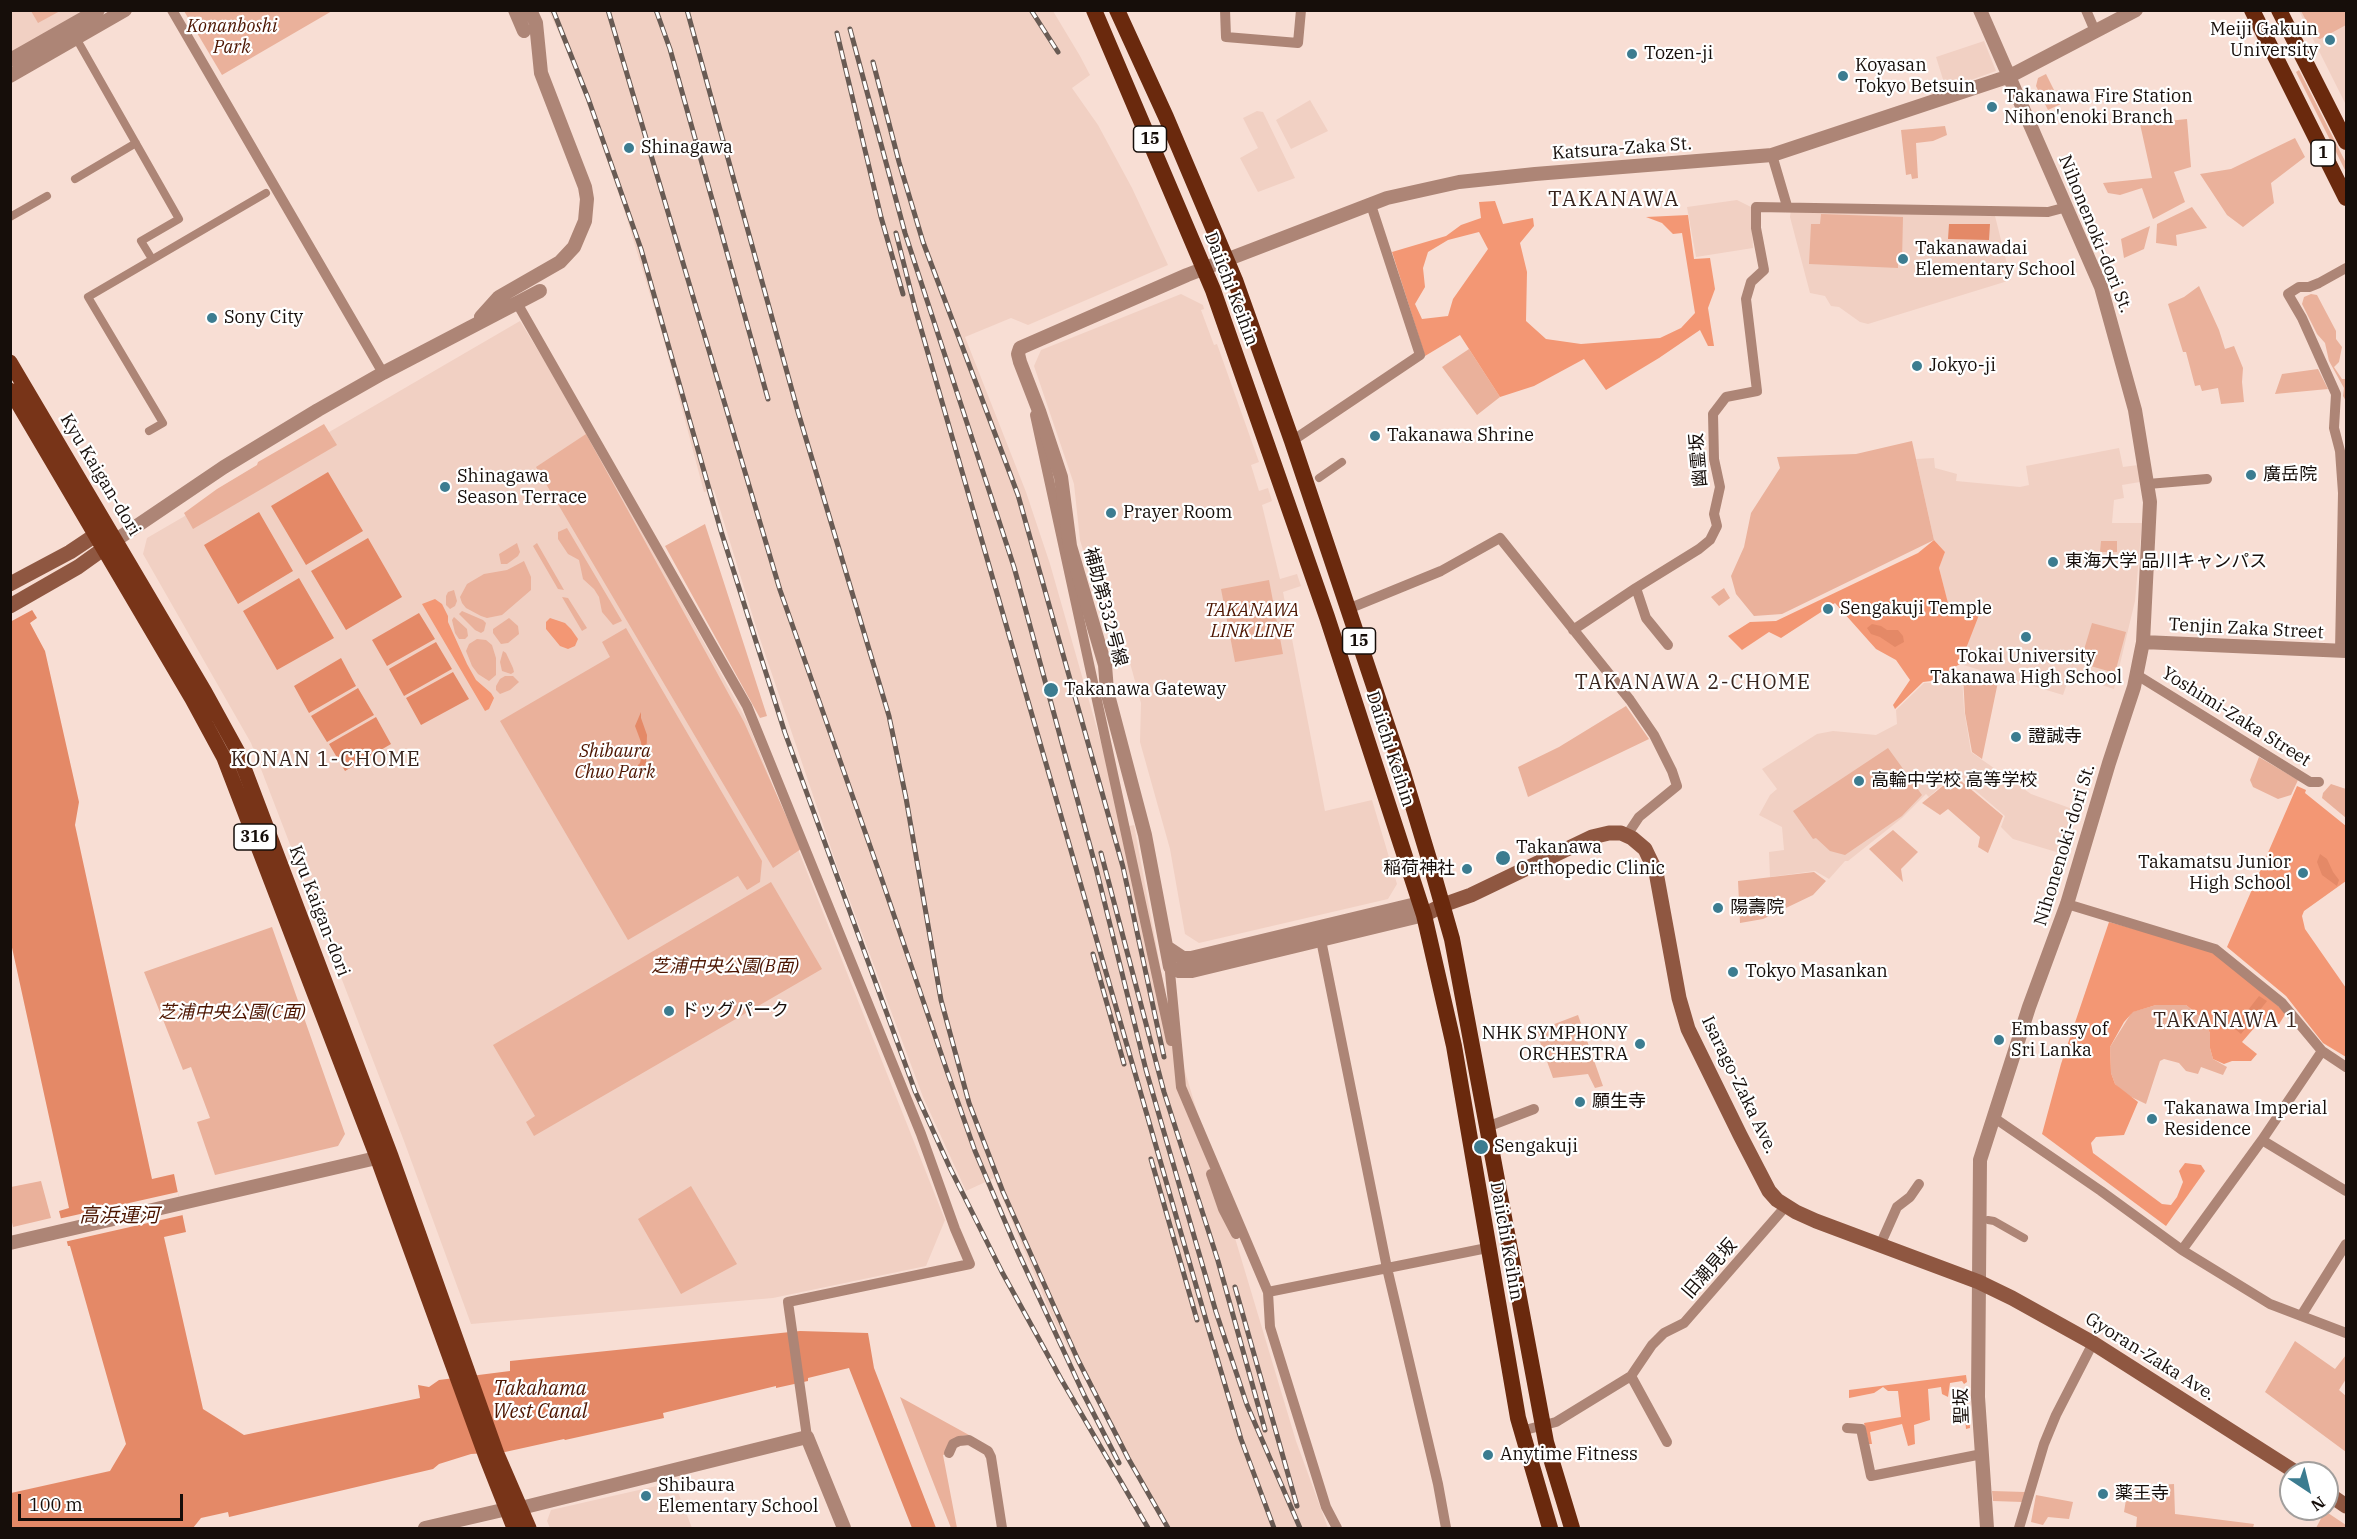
<!DOCTYPE html>
<meta charset="utf-8">
<style>
body{margin:0}
#map{position:relative;width:2357px;height:1539px;overflow:hidden;background:#f8ded4;font-family:"IBM Plex Serif",serif}
canvas{display:block}
.frame{position:absolute;inset:0;border:12px solid #160e0a;pointer-events:none}
.north{position:absolute;left:2279px;top:1461px;width:60px;height:60px;box-sizing:border-box;background:#fff;border:2px solid #a29f9d;border-radius:50%;rotate:145deg;font-size:16px;font-weight:700;line-height:24px;text-align:center;color:#160e0a}
.north::after{content:'';display:block;margin:auto;width:21px;height:27px;background:#3c7c90;clip-path:polygon(50% 0,100% 100%,50% 72%,0 100%)}
.scale{position:absolute;left:18px;top:1494px;width:165px;height:27px;box-sizing:border-box;border:3px solid #160e0a;border-top:0;padding-left:8px;font-size:18px;line-height:21px;white-space:nowrap;color:#160e0a;-webkit-text-stroke:4px #fff;paint-order:stroke}
</style>
<div id="map">
<canvas width="2357" height="1539"></canvas>
<div class="frame"></div>
<div class="north">N</div>
<div class="scale">100 m</div>
</div>
<script>
const ctx = document.querySelector('canvas').getContext('2d');
ctx.lineJoin = 'round';
function fillPath(path, color) {
  ctx.fillStyle = color;
  ctx.fill(path, 'evenodd');
}
function shape(rows) {
  const path = new Path2D();
  for (const r of rows) {
    path.moveTo(r[0], r[1]);
    for (let i = 2; i < r.length; i += 2) path.lineTo(r[i], r[i + 1]);
  }
  return path;
}
function stroke(path, color, width, dash) {
  ctx.strokeStyle = color;
  ctx.lineWidth = width;
  ctx.lineCap = dash ? 'butt' : 'round';
  ctx.setLineDash(dash || []);
  ctx.stroke(path);
}
function label(font, color, halo, rows, align = 'center') {
  ctx.font = font + ' "IBM Plex Serif","Noto Sans JP",serif';
  ctx.lineWidth = 4.5;
  ctx.setLineDash([]);
  ctx.textBaseline = 'middle';
  ctx.strokeStyle = halo;
  ctx.fillStyle = color;
  for (const [text, x, y, turn = 0] of rows) {
    ctx.save();
    ctx.translate(x, y);
    ctx.rotate((+turn || 0) * Math.PI / 180);
    ctx.textAlign = isNaN(turn) ? turn : align;
    if (halo) ctx.strokeText(text, 0, 0);
    ctx.fillText(text, 0, 0);
    ctx.restore();
  }
}
fillPath(shape([
 [11,10,83,11,11,53],
 [549,11,1053,11,1080,56,1090,75,1072,88,1098,125,1132,188,1168,265,1028,325,1011,318,965,337,1026,492,1050,564,1125,827,1134,825,1171,1025,1296,1441,1328,1528,1171,1528,1129,1463,1053,1319,994,1178,966,1191,923,1097,838,869,757,630,714,490,704,492,663,337,623,206,576,72],
 [2299,11,2346,11,2346,105],
 [1984,41,1996,71,1946,89,1936,57],
 [1310,100,1328,131,1291,149,1276,120],
 [1257,111,1263,112,1295,178,1258,192,1240,158,1258,148,1243,118],
 [1737,200,1751,207,1753,248,1696,257,1687,207],
 [1791,209,1995,216,2011,280,1868,324,1860,322,1839,307,1831,306,1825,296,1810,293,1790,217],
 [1181,294,1203,305,1204,309,1201,310,1214,345,1217,344,1259,462,1251,465,1259,491,1268,488,1272,501,1262,505,1280,579,1297,574,1301,586,1283,592,1325,811,1372,800,1397,884,1388,899,1199,943,1185,934,1170,849,1140,742,1141,703,1130,663,1121,655,1114,655,1080,540,1074,484,1034,366,1041,350],
 [520,321,590,435,748,723,945,1220,926,1266,773,1298,471,1324,404,1141,251,743,143,554,147,538],
 [2119,448,2123,467,2138,465,2140,482,2122,485,2124,498,2114,500,2112,523,2142,523,2135,601,2114,689,2070,675,2063,695,1960,664,1978,615,1948,604,1939,568,1945,552,1934,540,1916,459,1934,458,1935,468,1957,474,1956,481,2020,487,2029,485,2026,466],
 [1952,668,1962,677,1964,709,1971,752,2031,794,2078,811,2063,854,2013,839,2001,827,2005,816,1955,773,1929,797,1926,794,1902,818,1848,861,1845,861,1829,879,1815,871,1770,877,1769,852,1784,850,1782,827,1759,815,1770,795,1777,789,1762,769,1817,734,1833,731,1876,735,1897,724,1896,710,1924,683,1931,683],
 [674,1482,692,1528,550,1528,547,1521,551,1510]
]), '#f1d0c3');
fillPath(shape([
 [31,11,60,11,38,23],
 [184,11,332,11,222,75],
 [2301,11,2346,11,2346,25,2320,39,2315,37],
 [2299,70,2346,163,2346,172,2296,72],
 [2046,74,2061,104,2048,110,2036,86,2038,78],
 [2187,119,2191,167,2174,172,2185,202,2153,219,2142,188,2120,195,2108,193,2103,183,2152,178,2140,124],
 [1945,126,1947,135,1933,141,1916,143,1918,178,1912,179,1911,174,1906,175,1901,130],
 [2295,138,2305,157,2271,183,2274,203,2243,227,2227,215,2200,174,2231,169],
 [2192,207,2207,228,2176,235,2177,246,2156,243,2157,224],
 [1821,214,1903,217,1902,261,1898,262,1898,268,1809,264,1811,224,1820,224],
 [2150,226,2144,249,2124,258,2121,239],
 [2199,286,2219,330,2225,349,2234,346,2243,368,2242,382,2244,402,2221,404,2218,388,2202,391,2200,385,2195,386,2186,352,2183,352,2168,304,2184,297],
 [2311,294,2317,295,2336,331,2336,339,2342,347,2339,362,2334,367,2342,379,2346,379,2346,401,2343,396,2344,388,2329,361,2325,343,2317,334,2302,304,2304,297],
 [1469,349,1500,397,1477,415,1442,367],
 [2318,369,2328,389,2275,394,2282,374],
 [324,424,337,445,193,529,184,513,217,489,257,465,258,462],
 [586,434,744,722,801,849,773,868,536,467],
 [1912,441,1934,540,1782,614,1754,616,1736,594,1731,576,1744,547,1751,513,1780,468,1777,457,1856,454],
 [705,524,767,716,760,718,665,546],
 [567,528,622,621,613,625,602,612,599,597,594,589,583,579,579,560,568,554,558,539,558,532],
 [2101,541,2117,541,2117,552,2100,552],
 [517,543,520,552,518,556,507,564,501,564,499,554],
 [537,543,564,590,558,589,533,546],
 [524,561,531,577,531,590,502,615,487,618,481,616,466,608,462,603,460,597,467,584,484,574,507,570],
 [1269,580,1283,654,1235,662,1221,589],
 [1724,588,1730,598,1719,606,1711,597],
 [454,590,457,601,455,606,450,609,446,605,446,596,448,592],
 [562,597,568,598,587,628,582,631],
 [462,611,483,620,486,623,484,631,481,633,475,630,459,614],
 [454,617,467,629,468,636,465,639,459,639,455,633,452,620],
 [509,618,518,626,519,634,508,643,501,644,493,633,493,629],
 [2092,623,2126,632,2115,673,2080,663],
 [626,628,762,861,760,882,747,890,738,876,628,940,500,721,610,657,602,642],
 [477,639,486,640,492,645,496,658,496,675,489,681,478,674,472,666,466,651,469,644],
 [503,651,506,653,513,668,514,672,511,674,502,671,500,662],
 [1963,675,1999,677,1982,759,1972,752,1965,713],
 [505,676,513,676,519,682,510,690,500,694,496,690,496,686,500,679],
 [1626,706,1649,739,1528,797,1518,767,1559,747],
 [1888,748,1922,795,1902,816,1845,855,1830,851,1816,838,1813,839,1793,811],
 [2259,757,2298,780,2291,795,2278,799,2253,787,2250,780],
 [1955,776,2003,816,1988,853,1978,847,1980,837,1948,809,1940,815,1922,803],
 [2331,784,2346,789,2346,818,2322,798,2323,793],
 [1893,830,1918,852,1901,869,1903,882,1869,849],
 [1814,872,1826,881,1813,895,1763,919,1740,923,1738,881],
 [771,882,822,969,534,1136,526,1122,535,1116,493,1045],
 [272,927,345,1134,338,1146,215,1175,197,1122,210,1118,191,1067,183,1070,144,972],
 [2156,1005,2186,1005,2202,1018,2210,1033,2210,1048,2213,1059,2227,1067,2223,1075,2201,1067,2198,1074,2186,1071,2179,1063,2164,1059,2160,1061,2146,1104,2127,1095,2115,1084,2111,1073,2110,1047,2132,1012],
 [1578,1015,1603,1086,1595,1088,1588,1074,1553,1078,1536,1031],
 [41,1181,51,1218,13,1227,11,1218,11,1187],
 [691,1186,737,1264,681,1294,638,1219],
 [2295,1341,2335,1369,2346,1355,2346,1379,2339,1390,2346,1396,2346,1452,2265,1392],
 [900,1397,969,1435,961,1436,948,1444,946,1454,943,1455,957,1528,951,1528],
 [2174,1484,2175,1514,2254,1524,2253,1528,2136,1528,2137,1517,2124,1512,2128,1487],
 [1992,1491,2025,1492,2023,1502,1993,1501],
 [2036,1495,2073,1502,2069,1519,2048,1517,2043,1525,2031,1522],
 [2325,1511,2346,1525,2346,1528,2316,1528]
]), '#eab19b');
fillPath(shape([
 [1495,201,1503,224,1533,218,1534,226,1520,243,1527,272,1526,321,1546,339,1581,344,1660,338,1681,328,1695,313,1682,233,1673,234,1662,223,1646,217,1688,215,1694,259,1710,258,1715,289,1708,308,1714,346,1708,346,1700,330,1659,358,1606,390,1584,359,1534,386,1500,397,1460,335,1425,356,1392,252,1446,236,1461,225,1481,218,1479,202],
 [1479,232,1488,249,1453,299,1448,316,1422,319,1415,304,1425,287,1423,268,1428,252,1448,240],
 [1934,540,1945,552,1939,568,1948,603,1979,615,1960,664,1931,681,1923,682,1895,709,1893,705,1910,680,1896,660,1876,649,1835,603,1781,638,1769,632,1742,650,1728,636,1750,622,1776,621,1918,553],
 [435,599,442,604,448,616,448,622,467,664,476,680,491,693,494,698,489,709,485,711,422,604],
 [550,618,565,623,571,629,578,639,575,646,568,649,560,646,546,629,546,622],
 [2297,786,2306,790,2305,793,2346,826,2346,881,2304,911,2302,916,2305,929,2346,988,2346,1057,2323,1043,2286,996,2227,947],
 [2109,922,2214,951,2286,1013,2276,1029,2262,1019,2242,1042,2257,1054,2251,1061,2232,1061,2224,1064,2213,1059,2210,1048,2210,1033,2202,1018,2186,1005,2156,1005,2133,1012,2124,1022,2110,1047,2111,1073,2115,1084,2138,1102,2124,1135,2096,1137,2091,1143,2093,1153,2162,1204,2171,1205,2177,1197,2183,1182,2179,1171,2185,1163,2201,1165,2205,1171,2166,1226,2042,1134,2061,1064],
 [1966,1375,1967,1382,1964,1384,1962,1381,1950,1383,1948,1397,1942,1394,1941,1387,1928,1389,1930,1420,1914,1425,1915,1444,1908,1446,1902,1424,1870,1432,1872,1444,1869,1444,1864,1423,1901,1417,1898,1391,1888,1391,1883,1387,1874,1393,1849,1398,1849,1390],
 [1967,1393,1970,1428,1966,1429,1963,1395]
]), '#f39774');
fillPath(shape([
 [1949,224,1990,224,1989,240,1948,239],
 [328,472,363,531,306,565,271,506],
 [259,512,293,571,238,604,204,545],
 [368,538,402,597,346,630,311,571],
 [10,574,37,618,30,623,45,651,79,802,75,825,152,1179,174,1174,186,1232,164,1237,203,1409,244,1435,420,1398,418,1385,429,1387,439,1380,510,1371,510,1361,800,1331,868,1333,874,1368,936,1528,912,1528,849,1368,808,1378,808,1381,776,1388,776,1386,663,1413,664,1418,565,1440,564,1439,505,1452,471,1454,439,1464,433,1469,229,1517,228,1512,201,1518,193,1528,11,1528,11,1493,110,1471,126,1444,70,1246,68,1246,59,1211,69,1208,11,943],
 [299,578,334,638,277,670,243,611],
 [419,613,435,639,387,666,372,640],
 [1872,624,1881,626,1887,630,1898,630,1903,636,1904,642,1895,647,1880,637,1871,634,1867,628],
 [436,642,452,669,404,696,389,669],
 [341,658,356,686,309,713,294,686],
 [453,672,469,699,421,725,406,698],
 [358,688,374,715,327,742,311,716],
 [641,712,641,718,647,735,646,765,643,770,633,773,632,771,640,763,642,755,641,742,635,726],
 [376,717,391,744,345,771,329,744],
 [2320,854,2327,859,2333,872,2339,880,2337,886,2322,875,2317,862],
 [2259,996,2267,1001,2241,1034,2234,1028]
]), '#e48967');
fillPath(shape([
 [10,571,34,609,10,622],
 [178,1192,183,1215,64,1242,58,1219]
]), '#f8ded4');
stroke(shape([
 [76,38,179,219,141,241,152,259],
 [75,179,136,143],
 [10,217,47,196],
 [149,431,163,423,88,297,266,193],
 [1319,478,1342,462],
 [1988,1220,1994,1221,2024,1238]
]), '#ad8576', 8);
stroke(shape([
 [172,10,383,373],
 [1225,10,1226,37,1298,43,1301,10],
 [2086,10,2095,31],
 [1772,155,1787,206],
 [517,303,747,706,921,1134,955,1229,970,1264,788,1302,807,1437],
 [1035,415,1171,1041],
 [1292,441,1420,355,1371,205],
 [2148,484,2207,479],
 [1636,588,1646,618,1668,645],
 [1348,609,1441,571,1500,538,1630,700,1654,735,1672,771,1677,786,1639,817,1627,835],
 [1573,630,1636,588,1699,549,1710,540,1717,526,1714,514,1720,487,1714,459,1713,414,1726,397,1757,391,1746,299,1751,282,1764,270,1756,228,1756,207,2048,212,2067,207],
 [2340,651,2343,493,2340,451,2334,428,2336,394,2302,318,2288,294,2299,287,2309,287,2319,283,2346,268],
 [2137,675,2310,782,2319,782],
 [2067,904,2215,949,2282,1003,2322,1051,2346,1067],
 [1328,938,1321,940,1387,1268,1438,1484,1446,1528],
 [1180,970,1170,972,1181,1087,1268,1292,1270,1327,1326,1507,1337,1528],
 [1993,1117,2101,1191,2182,1250,2270,1304,2346,1333],
 [1487,1127,1534,1109],
 [2262,1140,2346,1191],
 [1211,1174,1223,1209,1236,1234],
 [1881,1243,1897,1207,1910,1197,1919,1184],
 [2182,1250,2262,1140,2322,1051],
 [1268,1292,1487,1248],
 [2301,1316,2346,1244],
 [1631,1376,1667,1442],
 [1847,1428,1861,1429,1871,1476,1982,1454],
 [1521,1431,1556,1422,1631,1376,1652,1345,1664,1333,1684,1323,1786,1206],
 [949,1453,953,1444,959,1441,969,1440,988,1451,991,1457,1002,1528],
 [2019,1528,2044,1444,2056,1415,2093,1343]
]), '#ad8576', 10);
stroke(shape([
 [515,10,524,31],
 [1980,10,2101,287,2135,410,2150,502,2143,642,2134,687,2109,763,2067,904,2029,1007,1980,1160,1978,1397,1987,1528],
 [10,60,98,10],
 [10,76,125,10],
 [481,317,499,297,560,262,574,247,585,221,587,199,585,187,541,73,536,23,530,10],
 [116,540,224,467,318,410,383,373,540,291],
 [2143,642,2346,651],
 [1424,915,1192,971,1179,971,1170,967,1145,835,1107,691,1105,665,1070,546,1061,477,1039,411,1020,362,1018,354,1020,348,1187,275,1387,198,1459,182,1535,174,1772,155,2010,76,2136,10],
 [1168,948,1183,958,1191,958,1420,903],
 [10,1243,385,1156],
 [425,1528,507,1509,521,1508,807,1437,844,1528]
]), '#ad8576', 14);
stroke(shape([
 [10,584,70,552,106,528],
 [10,606,78,567,113,542],
 [1424,915,1443,905,1471,895,1592,837,1609,833,1621,833,1632,838,1645,849,1656,872,1679,998,1688,1029,1740,1135,1769,1191,1777,1200,1796,1212,1816,1221,1979,1282,2012,1298,2093,1343,2297,1473],
 [2327,1493,2346,1506]
]), '#8f5741', 15);
stroke(shape([
 [10,362,205,692,238,752,391,1156,497,1454,529,1528],
 [10,390,192,699,224,758,377,1157,486,1457,514,1528]
]), '#783418', 15);
stroke(shape([
 [1094,10,1213,290,1327,617,1424,915,1454,1046,1518,1418,1550,1528],
 [1117,10,1166,117,1235,280,1292,441,1403,773,1432,869,1452,939,1546,1442,1572,1528],
 [2252,10,2346,198],
 [2279,10,2346,142]
]), '#6a290d', 16);
const rail = shape([
 [553,10,588,98,641,249,721,531,785,733,915,1091,950,1168,1002,1272,1061,1379,1148,1528],
 [608,10,780,590,882,880,947,1071,975,1151,1018,1252,1084,1395,1119,1463],
 [656,10,670,49,768,399],
 [687,10,798,412,889,716,906,798,941,1000,969,1103,1003,1192,1078,1360,1128,1458,1168,1528],
 [1031,10,1058,52],
 [850,29,905,233,1014,567,1096,868,1146,1070,1216,1312,1247,1405,1300,1528],
 [837,33,881,217,903,294],
 [873,62,899,162,923,242,1018,495,1123,867,1164,1057],
 [896,233,915,308,1210,1334,1241,1439,1274,1528],
 [1101,853,1164,1092,1218,1261,1265,1430],
 [1093,954,1124,1064],
 [1151,1159,1197,1320],
 [1235,1287,1297,1506]
]);
stroke(rail, '#695b54', 5);
stroke(rail, '#fff', 3, [9]);
for (const [x, y, r, color] of [
 [2330,40,6,"#3c7c90"],
 [1632,54,6,"#3c7c90"],
 [1843,76,6,"#3c7c90"],
 [1992,107,6,"#3c7c90"],
 [629,148,6,"#3c7c90"],
 [1903,259,6,"#3c7c90"],
 [212,318,6,"#3c7c90"],
 [1917,366,6,"#3c7c90"],
 [1375,436,6,"#3c7c90"],
 [2251,475,6,"#3c7c90"],
 [445,487,6,"#3c7c90"],
 [1111,513,6,"#3c7c90"],
 [2053,562,6,"#3c7c90"],
 [1828,609,6,"#3c7c90"],
 [2026,637,6,"#3c7c90"],
 [1051,690,8,"#3c7c90"],
 [2016,737,6,"#3c7c90"],
 [1859,781,6,"#3c7c90"],
 [1503,858,8,"#3c7c90"],
 [1467,869,6,"#3c7c90"],
 [2303,873,6,"#3c7c90"],
 [1718,908,6,"#3c7c90"],
 [1733,972,6,"#3c7c90"],
 [669,1011,6,"#3c7c90"],
 [1999,1040,6,"#3c7c90"],
 [1640,1044,6,"#3c7c90"],
 [1580,1102,6,"#3c7c90"],
 [2152,1119,6,"#3c7c90"],
 [1481,1147,8,"#3c7c90"],
 [1488,1455,6,"#3c7c90"],
 [2103,1494,6,"#3c7c90"],
 [646,1496,6,"#3c7c90"]
]) {
  const dot = new Path2D();
  dot.arc(x, y, r, 0, 2 * Math.PI);
  ctx.fillStyle = color;
  ctx.fill(dot);
  stroke(dot, '#fff', 2);
}
for (const [x, y, w] of [
 [1150,139,33],
 [2323,153,24],
 [1359,641,33],
 [255,837,42]
]) {
  const box = new Path2D();
  box.roundRect(x - w / 2, y - 13, w, 26, 4.5);
  ctx.fillStyle = '#fff';
  ctx.fill(box);
  stroke(box, '#160e0a', 1.5);
}
label('bold 16px', '#160e0a', null, [
 ["15",1150,139],
 ["1",2323,153],
 ["15",1359,641],
 ["316",255,837]
]);
label('italic 18px', '#4d1500', '#fff', [
 ["Konanboshi",232,27],
 ["Park",232,48],
 ["TAKANAWA",1252,611],
 ["LINK LINE",1252,632],
 ["Shibaura",615,752],
 ["Chuo Park",615,773],
 ["芝浦中央公園(B面)",725,967],
 ["芝浦中央公園(C面)",232,1013]
]);
label('18px', '#160e0a', '#fff', [
 ["Meiji Gakuin",2318,30,"right"],
 ["University",2318,51,"right"],
 ["Tozen-ji",1644,54],
 ["Koyasan",1855,66],
 ["Tokyo Betsuin",1855,87],
 ["Takanawa Fire Station",2004,97],
 ["Nihon'enoki Branch",2004,118],
 ["Shinagawa",641,148],
 ["Takanawadai",1915,249],
 ["Elementary School",1915,270],
 ["Sony City",224,318],
 ["Jokyo-ji",1929,366],
 ["Takanawa Shrine",1387,436],
 ["廣岳院",2263,475],
 ["Shinagawa",457,477],
 ["Season Terrace",457,498],
 ["Prayer Room",1123,513],
 ["東海大学 品川キャンパス",2065,562],
 ["Sengakuji Temple",1840,609],
 ["Tokai University",2026,657,"center"],
 ["Takanawa High School",2026,678,"center"],
 ["Takanawa Gateway",1064,690],
 ["證誠寺",2028,737],
 ["高輪中学校 高等学校",1871,781],
 ["Takanawa",1516,848],
 ["Orthopedic Clinic",1516,869],
 ["Takamatsu Junior",2291,863,"right"],
 ["High School",2291,884,"right"],
 ["稲荷神社",1455,869,"right"],
 ["陽壽院",1730,908],
 ["Tokyo Masankan",1745,972],
 ["ドッグパーク",681,1011],
 ["Embassy of",2011,1030],
 ["Sri Lanka",2011,1051],
 ["NHK SYMPHONY",1628,1034,"right"],
 ["ORCHESTRA",1628,1055,"right"],
 ["願生寺",1592,1102],
 ["Takanawa Imperial",2164,1109],
 ["Residence",2164,1130],
 ["Sengakuji",1494,1147],
 ["Anytime Fitness",1500,1455],
 ["Shibaura",658,1486],
 ["Elementary School",658,1507],
 ["薬王寺",2115,1494]
], 'left');
label('18px', '#160e0a', '#fff', [
 ["Katsura-Zaka St.",1622,149,-4],
 ["Nihonenoki-dori St.",2095,234,68],
 ["Daiichi Keihin",1231,289,69],
 ["幽霊坂",1699,460,-95],
 ["Kyu Kaigan-dori",100,475,59],
 ["補助第332号線",1105,607,75],
 ["Tenjin Zaka Street",2246,629,3],
 ["Yoshimi-Zaka Street",2236,717,32],
 ["Daiichi Keihin",1390,749,72],
 ["Nihonenoki-dori St.",2065,845,-73],
 ["Kyu Kaigan-dori",319,911,69],
 ["Isarago-Zaka Ave.",1739,1085,64],
 ["Daiichi Keihin",1506,1241,80],
 ["旧潮見坂",1710,1269,-49],
 ["Gyoran-Zaka Ave.",2150,1357,32],
 ["聖坂",1962,1406,-92]
]);
ctx.letterSpacing = '1.5px';
label('20px', '#38251e', '#fff', [
 ["TAKANAWA 2-CHOME",1693,683],
 ["KONAN 1-CHOME",326,760],
 ["TAKANAWA 1",2226,1021]
]);
ctx.letterSpacing = '0px';
label('italic 20px', '#4d1500', '#fff', [
 ["高浜運河",119,1216],
 ["Takahama",540,1389],
 ["West Canal",540,1412]
]);
ctx.letterSpacing = '1.5px';
label('21px', '#38251e', '#fff', [
 ["TAKANAWA",1614,200]
]);
ctx.letterSpacing = '0px';
</script>
